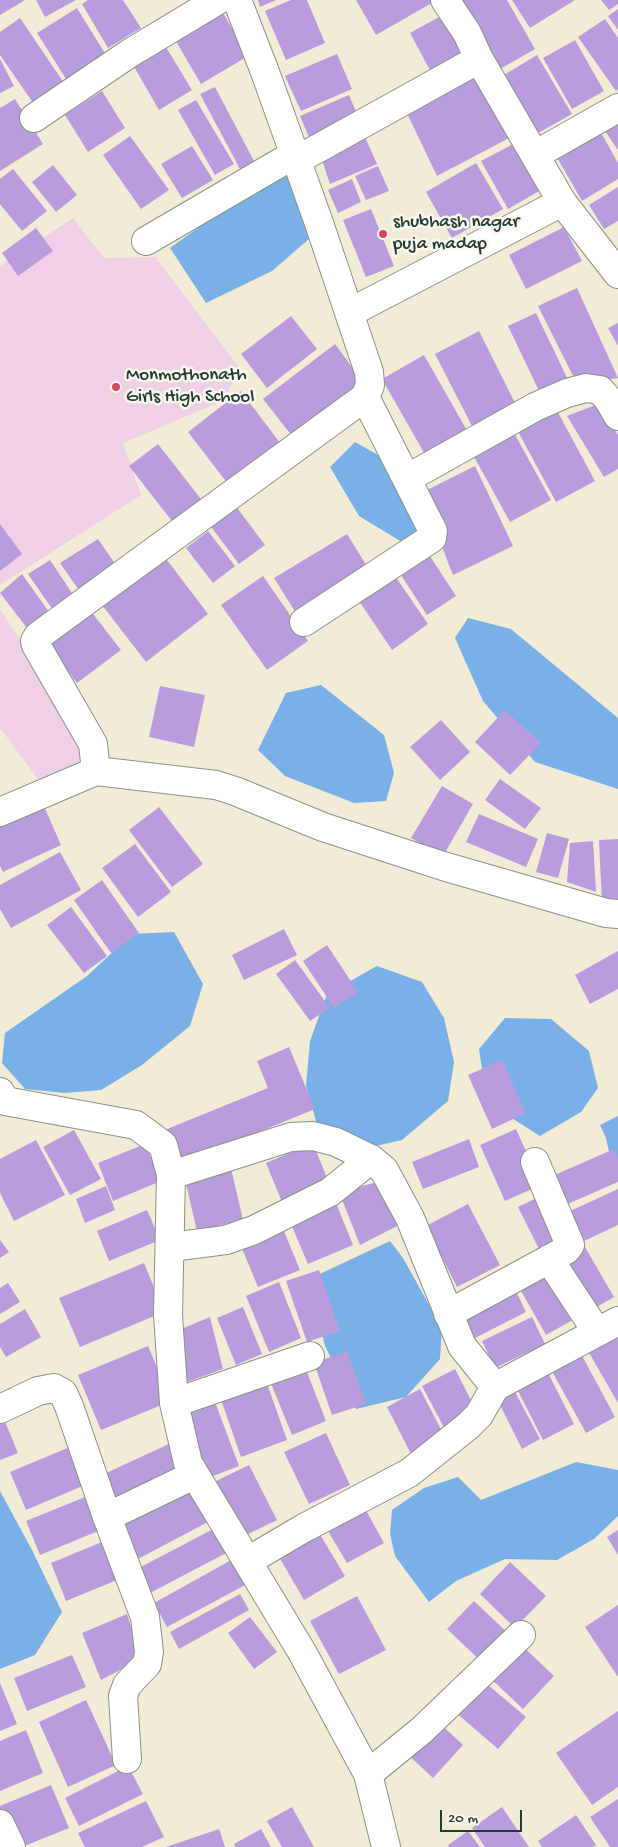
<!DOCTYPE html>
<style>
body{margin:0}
#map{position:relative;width:618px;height:1847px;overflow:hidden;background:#f2ecd6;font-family:"Gochi Hand",sans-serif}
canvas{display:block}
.scale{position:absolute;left:440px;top:1810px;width:82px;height:22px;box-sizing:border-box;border:2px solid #1f3d34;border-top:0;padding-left:6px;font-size:15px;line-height:18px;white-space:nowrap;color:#1f3d34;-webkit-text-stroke:4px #fbf7ec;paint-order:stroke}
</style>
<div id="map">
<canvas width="618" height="1847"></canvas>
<div class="scale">20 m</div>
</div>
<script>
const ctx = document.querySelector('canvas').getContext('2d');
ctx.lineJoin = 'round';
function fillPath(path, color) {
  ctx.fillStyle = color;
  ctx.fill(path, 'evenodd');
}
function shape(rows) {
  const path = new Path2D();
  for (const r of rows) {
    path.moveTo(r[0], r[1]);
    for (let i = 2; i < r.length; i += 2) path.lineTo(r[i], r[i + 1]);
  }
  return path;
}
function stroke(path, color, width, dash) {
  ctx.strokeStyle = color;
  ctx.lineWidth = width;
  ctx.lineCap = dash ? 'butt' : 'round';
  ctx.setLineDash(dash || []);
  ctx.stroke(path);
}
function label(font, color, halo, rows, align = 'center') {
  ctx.font = font + ' "Gochi Hand",sans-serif';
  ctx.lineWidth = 5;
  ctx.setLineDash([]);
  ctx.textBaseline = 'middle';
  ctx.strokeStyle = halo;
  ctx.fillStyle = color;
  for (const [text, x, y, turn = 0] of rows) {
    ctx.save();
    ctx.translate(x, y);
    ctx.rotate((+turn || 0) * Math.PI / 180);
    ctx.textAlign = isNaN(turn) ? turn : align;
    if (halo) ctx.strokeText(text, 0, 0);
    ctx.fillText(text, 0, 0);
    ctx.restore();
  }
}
fillPath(shape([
 [73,218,104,258,155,257,242,371,220,402,123,443,141,495,0,585,0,266],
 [0,609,90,747,89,766,41,783,0,728]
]), '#efd0e6');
fillPath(shape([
 [287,176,309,239,272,271,206,303,170,248,234,202],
 [355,442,394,464,430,529,415,550,359,516,330,467],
 [468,618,511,629,618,718,618,789,535,762,483,701,455,638],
 [321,685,384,735,394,773,386,801,354,803,285,776,258,750,286,693],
 [174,932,203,984,190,1026,142,1065,101,1090,65,1093,25,1089,2,1063,5,1033,87,976,132,934],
 [377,966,422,982,444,1018,454,1062,448,1101,402,1140,375,1146,318,1128,306,1086,310,1041,327,994],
 [505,1018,551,1019,589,1051,598,1088,581,1112,540,1136,510,1117,482,1069,479,1049],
 [618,1116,618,1182,615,1179,606,1138,600,1125],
 [390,1241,403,1258,442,1328,440,1359,406,1397,356,1409,325,1346,309,1279],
 [576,1462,618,1470,618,1516,594,1539,557,1560,505,1559,456,1581,429,1602,395,1556,390,1534,392,1510,424,1488,458,1477,481,1500],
 [0,1491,32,1550,62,1612,35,1655,0,1669]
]), '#79b0e8');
fillPath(shape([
 [0,0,25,0,0,15],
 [36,0,76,0,45,17],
 [88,0,123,0,141,28,108,48,82,4],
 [258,0,276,0,260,7],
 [291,0,307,0,325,43,286,60,265,11],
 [356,0,437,0,376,35],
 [461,0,507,0,535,49,500,69],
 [512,0,575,0,530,28],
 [601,0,618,0,618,4,609,10],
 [219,6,248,56,201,84,171,33],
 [77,8,106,55,66,79,37,33],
 [618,9,618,30,608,16],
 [448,12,469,50,431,72,410,33],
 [20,18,68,89,38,110,0,55,0,32],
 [605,19,618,38,618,89,616,91,578,37],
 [161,39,192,90,159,110,129,58],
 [575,40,604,91,572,109,543,58],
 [337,54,352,89,301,111,285,76],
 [537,55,572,114,538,133,504,75],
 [0,59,14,86,0,93],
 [474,64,513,136,437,176,404,107],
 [215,87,254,161,240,169,200,94],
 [102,91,125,128,88,152,65,115],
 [349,95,360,121,311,142,300,116],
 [15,99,43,144,0,171,0,108],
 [196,100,234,164,215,175,178,110],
 [618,110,618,150,599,122],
 [361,128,377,164,330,184,319,151],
 [599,129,618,163,618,179,582,201,555,154],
 [130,136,169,190,141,209,103,155],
 [515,143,541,190,508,209,481,161],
 [192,146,213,180,182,198,161,164],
 [476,163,503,209,452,238,426,192],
 [53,165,77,195,56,212,32,182],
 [378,166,389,191,366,200,355,176],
 [13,169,47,211,22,231,0,204,0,179],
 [352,179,361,202,338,213,328,190],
 [618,187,618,221,604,229,589,205],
 [371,209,394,266,366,277,343,220],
 [564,227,582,261,526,289,509,255],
 [36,228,53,251,18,276,2,253],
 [577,288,618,378,577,384,538,306],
 [536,313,570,384,542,397,508,326],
 [291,316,317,349,267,388,241,354],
 [618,323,618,346,608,328],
 [479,331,515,403,472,426,435,354],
 [335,344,363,382,292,436,263,399],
 [424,355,469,434,427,458,382,379],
 [241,391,280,443,228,484,188,432],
 [598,404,618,435,618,469,604,477,567,416],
 [554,405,595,481,556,502,515,426],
 [513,431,551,500,510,522,472,453],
 [158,444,204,503,175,525,129,466],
 [475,466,513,546,453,575,421,493],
 [235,505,265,545,239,564,209,524],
 [0,524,22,554,0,571],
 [208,531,235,566,213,583,186,548],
 [347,534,368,568,296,613,274,578],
 [98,539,118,568,81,593,60,563],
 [426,550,456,596,427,615,397,569],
 [164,556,208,614,146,662,102,605],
 [50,560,76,599,55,613,28,574],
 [393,573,428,624,392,650,357,598],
 [22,574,49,612,27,628,0,593],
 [263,576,308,641,267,670,221,605],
 [90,610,121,650,77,683,46,643],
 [160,686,205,695,194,747,149,737],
 [505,710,541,743,510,775,475,742],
 [441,720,470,752,440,780,410,747],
 [500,779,541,808,525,829,485,800],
 [442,786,473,804,443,856,411,838],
 [43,804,61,845,3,872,0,866,0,824],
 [159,807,203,864,172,887,129,830],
 [479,814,538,839,526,867,466,842],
 [547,833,569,839,558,878,536,872],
 [618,839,618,901,602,902,599,840],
 [593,841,596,892,567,882,570,843],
 [135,844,171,892,138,917,102,868],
 [60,852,81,890,11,928,0,909,0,885],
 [102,880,139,933,111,953,74,900],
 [71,907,107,956,84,973,47,925],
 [284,929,297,955,244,980,232,955],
 [327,945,358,992,334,1008,303,961],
 [618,951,618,989,590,1004,575,975],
 [295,960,330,1008,310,1021,276,974],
 [289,1047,315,1109,181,1164,167,1129,268,1088,257,1061],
 [502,1060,526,1113,492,1129,468,1075],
 [516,1129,541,1185,505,1201,480,1145],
 [74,1130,101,1179,70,1195,43,1147],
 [469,1139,479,1167,423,1189,412,1162],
 [36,1140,65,1195,14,1221,0,1193,0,1159],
 [313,1143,331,1188,284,1207,266,1163],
 [145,1144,161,1181,113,1201,98,1163],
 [614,1149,618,1159,618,1182,563,1206,550,1177],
 [230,1164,243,1220,197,1231,184,1175],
 [385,1180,407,1221,360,1245,339,1192],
 [106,1186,115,1210,85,1223,76,1199],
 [618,1189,618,1225,582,1242,568,1212],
 [541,1196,561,1239,539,1249,518,1207],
 [334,1198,353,1245,308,1264,288,1217],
 [468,1204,500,1265,457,1287,426,1226],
 [147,1210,160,1240,109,1261,97,1231],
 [283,1229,300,1270,258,1287,241,1246],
 [0,1240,9,1252,0,1258],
 [585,1247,614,1297,586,1313,557,1263],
 [144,1263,164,1312,80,1347,59,1298],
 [549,1264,578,1317,546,1335,516,1282],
 [319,1270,340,1331,307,1342,286,1281],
 [279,1282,301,1338,269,1352,246,1296],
 [8,1283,20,1302,0,1314,0,1288],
 [514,1287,526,1312,471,1340,458,1314],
 [243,1307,262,1354,236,1365,217,1318],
 [25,1309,41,1337,6,1357,0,1347,0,1324],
 [210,1317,223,1369,187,1382,174,1332],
 [532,1317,545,1344,495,1368,482,1341],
 [618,1330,618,1403,584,1344],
 [148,1346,171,1401,101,1430,78,1375],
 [579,1350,615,1417,586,1433,549,1366],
 [347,1351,366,1404,332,1415,314,1363],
 [303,1362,326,1421,292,1435,268,1376],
 [455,1369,476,1410,448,1435,422,1386],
 [547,1371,574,1424,543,1440,516,1387],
 [265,1378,287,1440,241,1457,219,1394],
 [420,1389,445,1437,411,1454,387,1407],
 [514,1390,540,1439,522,1449,497,1399],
 [212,1394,239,1466,208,1478,181,1406],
 [3,1417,18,1453,0,1460,0,1418],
 [326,1433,350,1485,309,1504,284,1452],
 [171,1443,186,1475,119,1506,104,1474],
 [77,1444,92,1482,26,1510,10,1472],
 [249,1465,277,1520,240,1538,212,1483],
 [186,1482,208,1522,136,1560,115,1520],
 [90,1495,103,1529,40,1555,26,1521],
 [363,1505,384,1543,347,1563,325,1526],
 [219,1526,232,1550,148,1594,135,1570],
 [315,1526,345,1576,304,1600,275,1550],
 [618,1530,618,1555,607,1537],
 [102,1542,117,1580,66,1601,51,1563],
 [233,1559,247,1584,167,1627,154,1603],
 [510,1562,546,1596,515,1628,480,1594],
 [240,1594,249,1610,179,1649,170,1632],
 [357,1596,386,1650,339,1674,310,1621],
 [474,1601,510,1635,483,1663,447,1629],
 [618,1605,618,1677,585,1627],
 [127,1614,141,1659,101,1680,82,1633],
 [250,1617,277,1652,254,1669,228,1633],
 [517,1641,554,1676,523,1709,486,1674],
 [72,1655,86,1687,27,1711,14,1678],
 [481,1679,526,1717,498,1749,454,1711],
 [0,1683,17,1724,0,1731],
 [86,1700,116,1765,68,1787,39,1722],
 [618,1711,618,1787,592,1805,556,1753],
 [435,1719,463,1745,433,1778,405,1752],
 [26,1730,43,1773,0,1791,0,1741],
 [128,1766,143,1794,79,1826,65,1798],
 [51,1785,69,1828,22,1847,0,1815,0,1806],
 [618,1799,618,1847,610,1847,590,1817],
 [146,1801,164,1837,142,1847,85,1847,78,1833],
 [292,1807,314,1847,282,1847,267,1821],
 [502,1807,529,1847,485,1847,472,1828],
 [576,1815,596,1845,593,1847,542,1847,538,1841],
 [219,1829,225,1847,166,1847],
 [261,1829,271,1847,235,1847,234,1844],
 [468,1831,480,1847,449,1847,448,1845]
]), '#b99cde');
const minor = shape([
 [445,0,467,33,479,59,562,202,618,274],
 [34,118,130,53,218,0],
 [535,155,618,108],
 [297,160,479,59],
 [146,241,295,154],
 [349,313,562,202],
 [408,478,535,407,567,393,586,388,600,390,608,399,618,416],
 [304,622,432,538,433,531,365,397],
 [96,771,93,744,36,645,35,641,38,636,365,397,370,385,369,372,319,223,265,72,237,0],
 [0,812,96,771,216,785,235,791,323,827,443,866,606,913,618,914],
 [0,1092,5,1101,136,1125,163,1145,171,1175,168,1315,174,1403,188,1463,302,1652,368,1774,386,1847],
 [171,1175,291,1137,313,1136,336,1142,371,1159,384,1170,410,1218,462,1346,495,1387],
 [171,1247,226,1240,254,1230,330,1192,371,1159],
 [549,1259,597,1332],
 [448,1314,566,1250,570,1245,535,1162],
 [174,1403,310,1356],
 [0,1409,38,1391,54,1388,63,1393,69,1406,107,1517,145,1617,149,1652,147,1664,127,1685,123,1696,127,1759],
 [107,1517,194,1475],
 [248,1561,304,1528,409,1473,468,1426,479,1415,495,1387,618,1321],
 [368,1774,422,1730,521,1635],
 [0,1824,11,1847]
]);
stroke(minor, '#889485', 30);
stroke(minor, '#fff', 28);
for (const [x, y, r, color] of [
 [383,234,5,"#d1495b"],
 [116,387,5,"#d1495b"]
]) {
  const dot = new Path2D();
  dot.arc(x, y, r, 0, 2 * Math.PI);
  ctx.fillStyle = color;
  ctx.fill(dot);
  stroke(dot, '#fbf7ec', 2);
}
label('19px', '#1f3d34', '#fbf7ec', [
 ["shubhash nagar",393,223],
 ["puja madap",393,245],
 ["Monmothonath",126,376],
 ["Girls High School",126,398]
], 'left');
</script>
